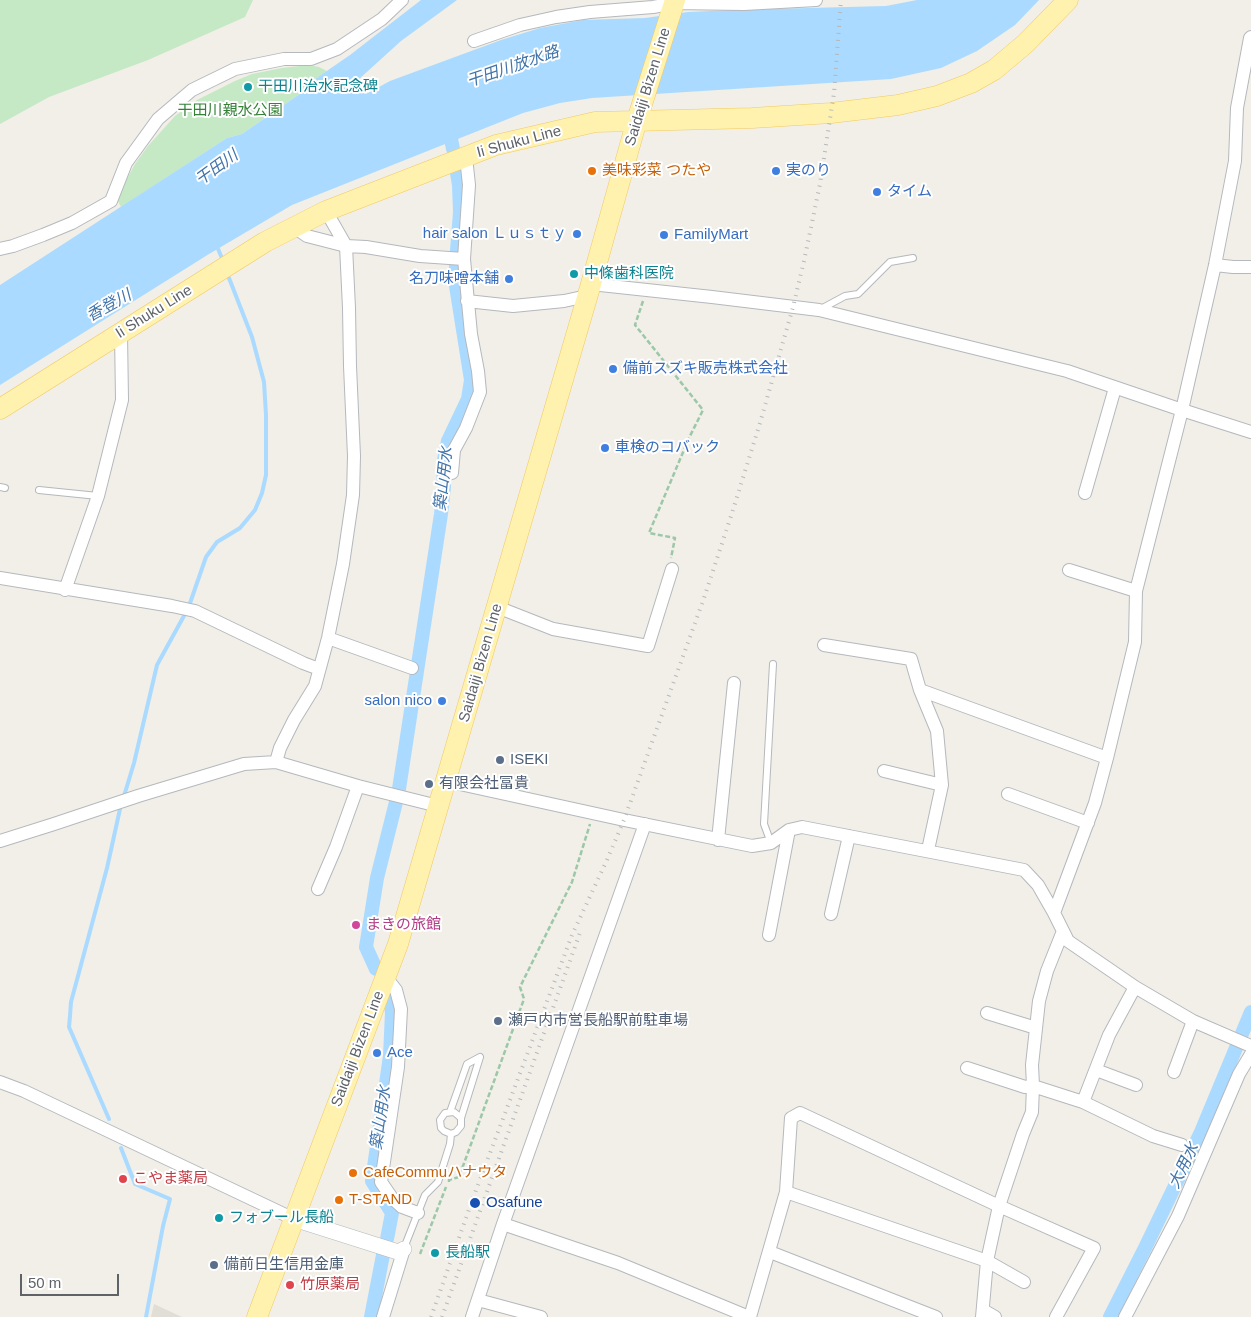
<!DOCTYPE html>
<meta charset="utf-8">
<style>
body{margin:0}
#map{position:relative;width:1251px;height:1317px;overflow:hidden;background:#f1efe8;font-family:Arial,sans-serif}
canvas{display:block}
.scale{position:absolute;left:20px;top:1274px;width:99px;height:22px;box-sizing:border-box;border:2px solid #5f6368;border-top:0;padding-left:6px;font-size:15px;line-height:18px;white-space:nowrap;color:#5f6368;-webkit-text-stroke:4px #fff;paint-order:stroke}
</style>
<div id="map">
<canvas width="1251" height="1317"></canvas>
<div class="scale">50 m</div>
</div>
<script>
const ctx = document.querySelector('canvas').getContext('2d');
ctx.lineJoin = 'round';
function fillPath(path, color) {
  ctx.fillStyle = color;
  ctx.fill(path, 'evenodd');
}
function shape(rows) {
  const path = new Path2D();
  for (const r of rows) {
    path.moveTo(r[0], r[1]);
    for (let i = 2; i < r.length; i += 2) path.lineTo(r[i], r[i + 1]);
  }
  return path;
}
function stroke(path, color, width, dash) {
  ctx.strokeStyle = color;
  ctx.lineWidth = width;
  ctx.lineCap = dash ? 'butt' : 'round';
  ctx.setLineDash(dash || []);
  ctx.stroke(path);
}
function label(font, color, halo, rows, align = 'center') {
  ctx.font = font + ' Arial,"Noto Sans JP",sans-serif';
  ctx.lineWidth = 4;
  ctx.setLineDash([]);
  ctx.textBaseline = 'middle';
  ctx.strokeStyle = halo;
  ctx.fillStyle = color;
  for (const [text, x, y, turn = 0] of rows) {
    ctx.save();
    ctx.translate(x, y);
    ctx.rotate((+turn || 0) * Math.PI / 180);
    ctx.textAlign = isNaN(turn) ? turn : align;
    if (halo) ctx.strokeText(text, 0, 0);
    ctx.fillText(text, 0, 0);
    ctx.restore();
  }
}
fillPath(shape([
 [154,1304,182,1317,151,1317]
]), '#e1ded6');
fillPath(shape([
 [0,0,253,0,245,17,148,60,49,97,0,124],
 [309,65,319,67,327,71,305,86,304,91,242,134,227,138,121,207,118,201,124,184,135,164,148,146,175,116,197,100,235,81,252,74,282,68]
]), '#c5e8c5');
fillPath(shape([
 [421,0,457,0,401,41,358,80,356,86,359,90,365,94,368,93,390,81,501,40,540,28,583,20,645,18,688,12,732,10,886,6,917,0,1039,0,1015,25,977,51,941,68,891,79,592,98,560,103,523,113,292,205,209,254,0,385,0,285,227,138,242,134,304,91,305,86,350,55]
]), '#aadaff');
stroke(shape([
 [216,244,221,256],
 [189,606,206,557,217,542,240,528,255,510,262,493,266,475,266,415,264,382,252,337,229,278],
 [124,796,134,763,157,665,185,614],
 [109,1119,69,1027,70,1016,71,1002,107,868,120,809],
 [121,1148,135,1184,170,1199,163,1226,146,1317]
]), '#aadaff', 4);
stroke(shape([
 [451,139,453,149],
 [399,789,441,514,444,487,443,465,448,441,468,399,471,380,456,286,456,264,460,212,459,185,457,173],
 [376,969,366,947,377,878,396,802],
 [387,1239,392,1213,372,1181,390,1056,392,1012,388,992],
 [371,1317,383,1255],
 [1110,1317,1145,1248,1201,1132,1251,1012]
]), '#aadaff', 14);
const service = shape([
 [819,310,845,296,858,294,890,262,913,258],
 [0,487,5,488],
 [39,490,98,496],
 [771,843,764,824,773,664],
 [450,1112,467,1064,480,1057],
 [461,1118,454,1112,445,1113,440,1120,441,1128,444,1131,451,1134,456,1132,461,1126,461,1118,480,1057],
 [404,1248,425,1195,438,1182,450,1144,451,1134]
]);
const minor = shape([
 [1251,37,1250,38,1237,108,1235,161,1215,265,1182,410,1136,591,1135,642,1107,758,1095,803,1054,913,1068,941,1135,987,1193,1021,1251,1046],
 [474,41,520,25,556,17,590,12,653,7,674,3,744,4,816,0],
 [294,227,307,236,346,246,366,247,420,256,464,259],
 [0,249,13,246,43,235,72,223,111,201,126,163,158,119,192,90,235,69,284,59,311,59,337,49,382,19,402,0],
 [1215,265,1233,267,1251,267],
 [591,284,712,297,819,310,1067,371,1182,410,1251,432],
 [467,301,513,306,564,301,587,296],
 [452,473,454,450,466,428,480,392,478,371,471,334,464,259,469,185,466,157],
 [1085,493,1115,388],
 [1069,570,1136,591],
 [0,578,172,606,195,611,303,663,319,669],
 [65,590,98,496,122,400,121,333],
 [497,607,553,629,648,646,672,569],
 [328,638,412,668],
 [824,645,911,659,920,690,937,731,942,785,928,850],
 [920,690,1107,758],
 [276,762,280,748,294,720,315,686,328,638,343,564,353,495,354,456,350,366,349,308,346,246,326,211],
 [884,771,942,785],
 [446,781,624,820,752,846,771,843,789,830,802,827,1024,870,1038,885,1054,913],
 [1008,794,1088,823],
 [718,840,734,683],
 [0,841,54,824,138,796,244,764,276,762,358,786,438,806],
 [318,889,336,847,358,786],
 [831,914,849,836],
 [769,935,789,830],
 [385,976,396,990,401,1009,398,1067,381,1182,392,1198,402,1207,418,1213],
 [987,1013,1036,1028],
 [967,1068,1025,1087,1033,1086,1083,1102,1153,1136,1182,1145],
 [1096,1070,1136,1085],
 [1174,1072,1193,1021],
 [0,1082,24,1091,294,1219],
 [1083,1102,1109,1035,1135,987],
 [786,1192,987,1261,1024,1282],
 [503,1224,618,1263,749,1317],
 [770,1252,936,1317],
 [478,1300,541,1317],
 [983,1310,995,1317],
 [383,1317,404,1249],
 [472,1317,503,1224,645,824],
 [750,1317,786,1192,791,1118,800,1113,999,1206,1094,1248,1056,1317],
 [982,1317,987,1261,999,1206,1023,1134,1032,1112,1033,1086,1032,1065,1039,1001,1047,971,1063,931],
 [1125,1317,1178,1216,1239,1074,1251,1054]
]);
const tertiary = shape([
 [294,1219,398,1252,404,1249]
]);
const primary = shape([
 [0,409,265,242,326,211,496,145,595,122,752,118,831,113,898,105,937,96,971,83,994,70,1025,44,1068,0],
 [257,1317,398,944,591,284,637,120,675,0]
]);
stroke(service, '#b5b8bc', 8);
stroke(minor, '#b5b8bc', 14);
stroke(tertiary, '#b5b8bc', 16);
stroke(primary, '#f2c960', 21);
stroke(shape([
 [643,301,635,325,703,410,689,438,649,533,675,538,671,558],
 [449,1182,449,1180,459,1177,524,999,520,987,572,882,590,824],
 [420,1254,446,1187]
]), '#9cc7a9', 2.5, [5, 2.5]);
stroke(service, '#fff', 6);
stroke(minor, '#fff', 12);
stroke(tertiary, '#fff', 15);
stroke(primary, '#fff2af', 20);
stroke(shape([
 [431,1317,472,1201,572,935,607,860,624,820,704,598,732,513,760,423,793,307,804,261,820,184,834,93,841,0],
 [442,1317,581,930]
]), '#b6b7b8', 4, [1, 6]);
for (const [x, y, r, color] of [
 [248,87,5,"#0f9aa8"],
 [592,171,5,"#e8710a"],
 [776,171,5,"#3f7fe0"],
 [877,192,5,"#3f7fe0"],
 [577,234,5,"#3f7fe0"],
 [664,235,5,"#3f7fe0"],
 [574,274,5,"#0f9aa8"],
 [509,279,5,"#3f7fe0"],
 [613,369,5,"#3f7fe0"],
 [605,448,5,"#3f7fe0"],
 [442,701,5,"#3f7fe0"],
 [500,760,5,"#5c6f8a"],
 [429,784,5,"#5c6f8a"],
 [356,925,5,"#d1479c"],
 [498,1021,5,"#5c6f8a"],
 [377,1053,5,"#3f7fe0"],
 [353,1173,5,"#e8710a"],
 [123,1179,5,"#e0444e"],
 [339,1200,5,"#e8710a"],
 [475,1203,6,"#1a4fb4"],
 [219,1218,5,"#0f9aa8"],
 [435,1253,5,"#0f9aa8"],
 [214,1265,5,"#5c6f8a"],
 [290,1285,5,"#e0444e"]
]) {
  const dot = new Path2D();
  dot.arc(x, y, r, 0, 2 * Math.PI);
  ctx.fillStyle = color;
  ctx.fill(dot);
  stroke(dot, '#fff', 2);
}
label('15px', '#0d838f', '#fff', [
 ["干田川治水記念碑",258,87],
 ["中條歯科医院",584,274],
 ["フォブール長船",229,1218],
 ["長船駅",445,1253]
], 'left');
label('15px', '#5f6368', '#fff', [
 ["Saidaiji Bizen Line",648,87,-73],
 ["Ii Shuku Line",519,142,-15],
 ["Ii Shuku Line",154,312,-32],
 ["Saidaiji Bizen Line",481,663,-74],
 ["Saidaiji Bizen Line",358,1049,-69]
]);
label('15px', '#348238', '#fff', [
 ["干田川親水公園",230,111]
]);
label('15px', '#c56008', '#fff', [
 ["美味彩菜 つたや",602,171],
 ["CafeCommuハナウタ",363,1173],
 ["T-STAND",349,1200]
], 'left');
label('15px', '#366cbe', '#fff', [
 ["実のり",786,171],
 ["タイム",887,192],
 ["hair salon Ｌｕｓｔｙ",567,234,"right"],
 ["FamilyMart",674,235],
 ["名刀味噌本舗",499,279,"right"],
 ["備前スズキ販売株式会社",623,369],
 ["車検のコバック",615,448],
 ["salon nico",432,701,"right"],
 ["Ace",387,1053]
], 'left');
label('15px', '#4e5e75', '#fff', [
 ["ISEKI",510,760],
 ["有限会社冨貴",439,784],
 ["瀬戸内市営長船駅前駐車場",508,1021],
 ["備前日生信用金庫",224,1265]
], 'left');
label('15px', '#b23c85', '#fff', [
 ["まきの旅館",366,925]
], 'left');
label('15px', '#be3a42', '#fff', [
 ["こやま薬局",133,1179],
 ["竹原薬局",300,1285]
], 'left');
label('15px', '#164399', '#fff', [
 ["Osafune",486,1203]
], 'left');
label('italic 16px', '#4174aa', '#fff', [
 ["干田川放水路",513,67,-19],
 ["干田川",217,168,-36],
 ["香登川",109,306,-29],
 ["築山用水",444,479,-84],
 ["築山用水",381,1118,-82],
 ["大用水",1184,1166,-64]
]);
</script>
